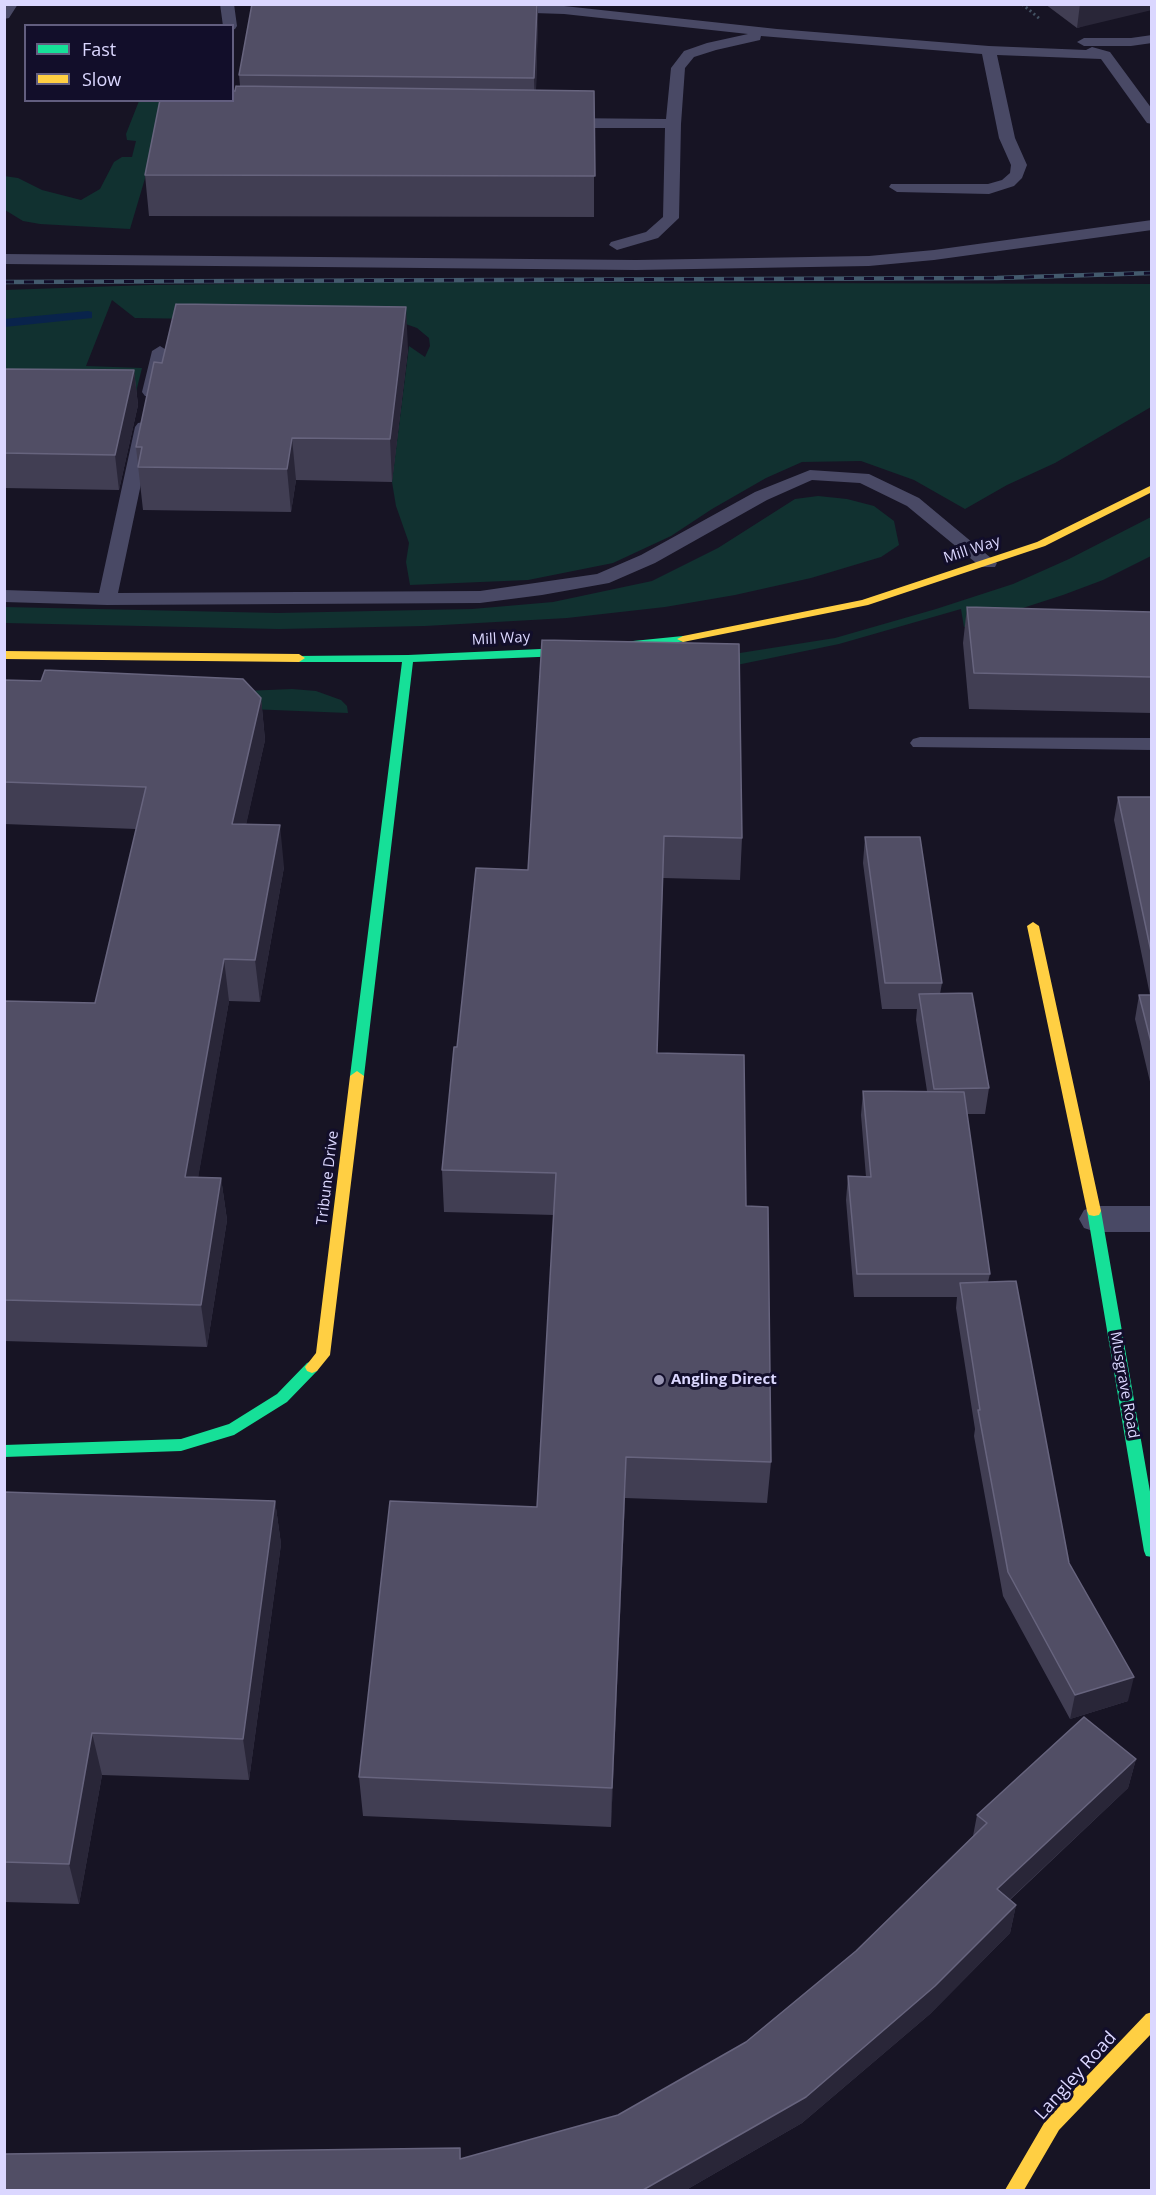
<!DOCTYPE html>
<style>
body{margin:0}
#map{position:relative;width:1156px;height:2195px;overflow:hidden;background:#171424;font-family:"Open Sans",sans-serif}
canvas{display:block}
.frame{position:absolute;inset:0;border:6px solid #dbd7ff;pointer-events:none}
.legend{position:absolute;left:24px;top:24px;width:210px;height:78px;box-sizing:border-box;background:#120e2a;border:2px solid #625e7f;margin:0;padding:8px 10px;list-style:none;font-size:18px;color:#dbd7ff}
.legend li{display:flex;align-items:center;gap:12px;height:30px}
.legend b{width:30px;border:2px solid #625e7f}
</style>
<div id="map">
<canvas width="1156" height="2195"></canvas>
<div class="frame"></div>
<ul class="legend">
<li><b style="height:8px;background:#16e098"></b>Fast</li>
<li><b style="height:8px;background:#ffcf43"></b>Slow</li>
</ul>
</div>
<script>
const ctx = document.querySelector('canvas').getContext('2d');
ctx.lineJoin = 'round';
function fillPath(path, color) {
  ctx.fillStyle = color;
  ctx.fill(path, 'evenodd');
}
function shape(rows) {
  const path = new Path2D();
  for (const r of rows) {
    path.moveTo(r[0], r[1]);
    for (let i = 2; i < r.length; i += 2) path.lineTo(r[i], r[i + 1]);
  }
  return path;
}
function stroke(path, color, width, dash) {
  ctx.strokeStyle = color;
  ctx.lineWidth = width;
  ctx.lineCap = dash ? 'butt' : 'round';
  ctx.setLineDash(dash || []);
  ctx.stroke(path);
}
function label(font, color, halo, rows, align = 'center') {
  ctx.font = font + ' "Open Sans",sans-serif';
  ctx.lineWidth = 6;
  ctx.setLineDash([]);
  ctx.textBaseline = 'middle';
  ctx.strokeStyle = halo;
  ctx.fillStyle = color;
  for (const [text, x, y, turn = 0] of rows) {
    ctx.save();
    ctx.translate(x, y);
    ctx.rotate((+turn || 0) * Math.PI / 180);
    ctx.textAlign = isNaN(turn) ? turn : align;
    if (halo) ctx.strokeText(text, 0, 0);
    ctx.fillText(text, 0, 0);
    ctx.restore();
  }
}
fillPath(shape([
 [139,101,168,101,130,229,40,224,23,221,5,210,4,176,18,178,42,190,81,200,100,189,114,162,122,157,132,157,136,141,127,140,126,134],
 [386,282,1151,284,1151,407,1055,463,1007,485,965,509,914,480,861,461,802,462,766,478,712,509,671,536,613,563,528,580,410,585,406,562,409,543,396,506,392,482,409,346,425,357,430,346,429,338,417,328,400,322,135,318,112,300,86,366,142,368,133,404,5,404,4,290,149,285],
 [818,496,847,499,874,506,894,521,899,545,881,557,811,578,735,595,665,607,567,618,425,626,279,629,5,623,5,607,277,613,472,609,553,602,652,581,718,548,795,499],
 [1151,517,1151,556,1103,580,1063,595,964,627,961,609,839,644,727,667,683,662,835,638,936,609,1013,584,1069,559],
 [4,686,221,692,292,689,316,691,341,700,347,706,348,713,249,709]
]), '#113130');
fillPath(shape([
 [88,311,92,312,92,318,4,327,4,319,88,311]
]), '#09234b');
stroke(shape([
 [1022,4,1040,19]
]), '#425162', 3, [2, 3]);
fillPath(shape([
 [4,4,18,4,9,18,4,19,4,4],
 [220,4,234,4,237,26,235,29,232,30,232,26,223,26,220,4],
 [508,5,564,6,777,29,989,46,1086,50,1092,47,1110,52,1152,109,1152,124,1147,123,1101,59,997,55,1015,138,1027,165,1022,178,1014,186,989,194,897,192,889,187,891,184,988,184,1002,180,1010,173,1011,165,999,138,982,54,761,36,760,40,716,50,694,57,685,68,681,124,679,218,658,238,617,250,609,245,611,242,646,232,663,217,665,128,563,128,555,123,563,118,666,119,671,68,684,51,707,43,748,34,564,14,503,12,501,9,503,6,508,5],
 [1152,35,1152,43,1131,46,1084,46,1077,42,1084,38,1131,38,1152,35],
 [1152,220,1152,230,934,260,869,266,636,270,4,264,4,254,636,260,869,256,934,250,1152,220],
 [160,346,168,351,160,392,157,396,151,397,145,396,142,392,152,351,160,346],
 [144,422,150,423,153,427,118,593,480,591,597,574,641,555,755,492,810,470,869,474,919,498,997,563,995,567,981,567,907,506,860,483,812,480,767,500,655,563,609,583,542,595,480,603,107,605,4,602,4,590,99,593,135,427,138,423,144,422],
 [920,737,1152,738,1152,750,913,747,910,743,913,739,920,737]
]), '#494965');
fillPath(shape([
 [1096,1206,1152,1206,1152,1232,1096,1232,1084,1228,1079,1219,1084,1210,1096,1206]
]), '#494965');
fillPath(shape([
 [683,636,689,639,687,641,563,656,413,662,364,1076,357,1081,352,1079,350,1076,402,662,299,662,295,660,295,656,408,655,563,648,683,636],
 [1094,1206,1099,1207,1101,1211,1152,1503,1152,1557,1146,1556,1144,1551,1087,1211,1089,1207,1094,1206],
 [312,1361,317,1363,319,1367,317,1371,287,1402,234,1435,181,1451,4,1457,4,1445,181,1439,229,1424,277,1394,307,1363,312,1361]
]), '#16e098');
fillPath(shape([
 [1152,485,1152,492,1045,546,868,605,683,642,677,639,683,636,862,600,1037,542,1152,485],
 [4,651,299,654,305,658,299,662,4,659,4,651],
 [1033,922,1039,926,1101,1211,1099,1215,1094,1216,1089,1215,1087,1211,1027,926,1033,922],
 [357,1071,364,1076,330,1355,317,1371,312,1373,307,1371,305,1367,316,1353,350,1076,357,1071],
 [1152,2012,1152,2033,1059,2130,1024,2190,1005,2190,1047,2118,1146,2014,1152,2012]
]), '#ffcf43');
const rail = shape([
 [4,282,997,278,1152,273]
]);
stroke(rail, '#435a6d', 4.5);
stroke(rail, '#120e2a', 3, [10]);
fillPath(shape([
 [1045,4,1152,4,1077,28],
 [538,16,536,90,594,91,594,217,149,216,145,175,240,86,239,75],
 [408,349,392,482,296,480,291,512,143,510,136,447],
 [4,369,134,370,138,405,119,490,4,488],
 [967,607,1152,612,1152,713,969,709,963,643],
 [542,640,742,838,740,880,663,878,657,1053,746,1206,771,1462,767,1503,625,1498,611,1827,363,1816,359,1777,537,1507,554,1215,444,1212,442,1170,457,1047,528,870],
 [4,680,261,698,265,740,246,824,284,867,260,1002,229,1001,198,1177,221,1178,227,1220,207,1347,4,1341,4,1001,95,1003,136,829,4,824],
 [1118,797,1152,797,1152,1090,1135,1019,1139,995,1150,995,1114,820],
 [865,837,942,983,940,994,989,1088,985,1114,967,1114,990,1274,988,1282,1069,1563,1128,1701,1070,1719,1003,1596,974,1436,975,1429,956,1308,957,1297,854,1297,846,1200,848,1176,866,1177,861,1115,863,1091,927,1091,916,1020,917,1009,882,1009,863,863],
 [4,1492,275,1501,281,1544,249,1780,102,1775,79,1904,4,1902],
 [1136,1759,1128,1788,1010,1900,1016,1905,1010,1933,930,2014,802,2123,686,2190,4,2190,460,2148,461,2159,618,2115,746,2042,856,1951,973,1836,977,1815]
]), '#413e53');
fillPath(shape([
 [537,4,538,4,538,16,535,116,534,78],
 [1080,4,1152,4,1152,10,1077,28],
 [406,307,408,349,392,482,390,439],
 [134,370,138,405,119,490,115,455],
 [292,438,296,480,291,512,287,469],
 [261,698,265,740,237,866,232,824],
 [280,825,284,867,260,1002,255,960],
 [224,959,229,1001,191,1219,185,1177],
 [221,1178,227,1220,207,1347,201,1305],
 [626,1457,625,1498,611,1827,612,1788],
 [275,1501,281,1544,249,1780,243,1739],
 [1134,1677,1128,1701,1070,1719,1075,1695],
 [92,1733,102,1775,79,1904,69,1864],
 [1136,1759,1128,1788,991,1917,997,1889],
 [1016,1905,1010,1933,930,2014,802,2123,686,2190,643,2190]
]), '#292638');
const building = shape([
 [252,4,537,4,534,78,239,75,252,4],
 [236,86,594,91,595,176,145,175,160,100,232,100,232,91,235,91,236,86],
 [176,304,406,307,390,439,292,438,287,469,138,467,142,447,136,447,154,362,162,363,176,304],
 [4,369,134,370,115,455,4,453,4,369],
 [967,607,1152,612,1152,677,974,673,967,607],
 [542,640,739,644,742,838,664,836,657,1053,744,1055,746,1206,768,1207,771,1462,626,1457,612,1788,359,1777,390,1501,537,1507,556,1173,442,1170,454,1047,457,1047,476,868,528,870,542,640],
 [45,670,243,679,261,698,232,824,280,825,255,960,224,959,185,1177,221,1178,201,1305,4,1300,4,1001,95,1003,146,787,4,782,4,680,41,681,45,670],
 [1118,797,1152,797,1152,956,1118,797],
 [865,837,920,837,942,983,885,983,865,837],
 [972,993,989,1088,934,1089,919,994,972,993],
 [1139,995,1152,995,1152,1046,1139,995],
 [863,1091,964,1092,990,1274,857,1274,848,1176,871,1177,863,1091],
 [1016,1281,1069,1563,1134,1677,1075,1695,1008,1572,978,1410,980,1410,960,1283,1016,1281],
 [4,1492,275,1501,243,1739,92,1733,69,1864,4,1862,4,1492],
 [1084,1717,1136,1759,997,1889,1016,1905,935,1986,806,2097,643,2190,4,2190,4,2154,460,2148,460,2159,618,2115,746,2042,856,1951,987,1823,977,1815,1084,1717]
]);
fillPath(building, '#514e65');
stroke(building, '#67647e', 1.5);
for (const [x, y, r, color] of [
 [659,1380,6,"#9693b2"]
]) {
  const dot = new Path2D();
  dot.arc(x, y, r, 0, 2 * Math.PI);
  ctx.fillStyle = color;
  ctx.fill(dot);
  stroke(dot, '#120e2a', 2);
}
label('15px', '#dbd7ff', '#120e2a', [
 ["Mill Way",972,550,-18],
 ["Mill Way",501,639,-3],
 ["Tribune Drive",328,1178,-83],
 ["Musgrave Road",1124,1385,80]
]);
label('bold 15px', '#dbd7ff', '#120e2a', [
 ["Angling Direct",671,1380]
], 'left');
label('18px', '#dbd7ff', '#120e2a', [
 ["Langley Road",1076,2076,-48]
]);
</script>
